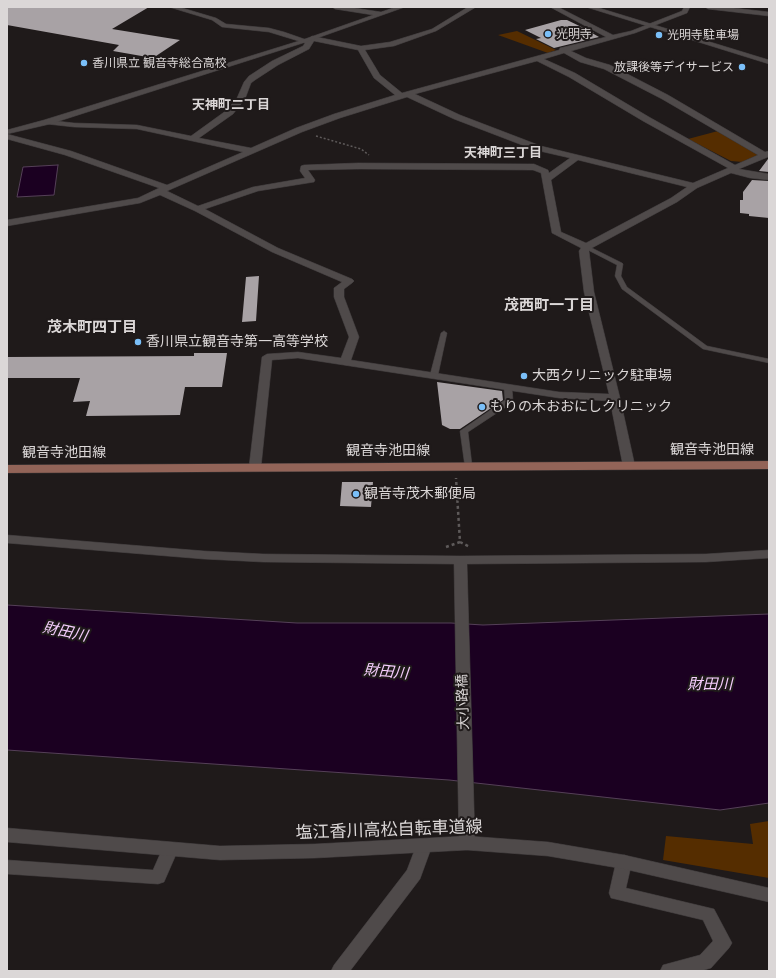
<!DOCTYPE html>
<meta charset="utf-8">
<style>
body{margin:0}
#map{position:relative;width:776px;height:978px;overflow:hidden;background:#1f1a1a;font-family:Raleway,sans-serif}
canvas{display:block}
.frame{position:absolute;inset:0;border:8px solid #dbd7d7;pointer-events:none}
</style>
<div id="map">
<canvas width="776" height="978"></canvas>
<div class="frame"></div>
</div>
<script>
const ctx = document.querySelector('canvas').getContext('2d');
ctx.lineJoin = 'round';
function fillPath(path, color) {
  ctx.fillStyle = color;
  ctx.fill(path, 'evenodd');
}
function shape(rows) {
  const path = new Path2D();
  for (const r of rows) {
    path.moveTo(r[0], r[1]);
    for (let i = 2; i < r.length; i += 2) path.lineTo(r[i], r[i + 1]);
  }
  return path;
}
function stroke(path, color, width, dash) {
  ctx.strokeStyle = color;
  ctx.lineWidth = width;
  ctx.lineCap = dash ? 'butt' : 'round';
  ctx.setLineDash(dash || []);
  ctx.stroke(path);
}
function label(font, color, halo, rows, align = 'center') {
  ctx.font = font + ' Raleway,"Noto Sans JP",sans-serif';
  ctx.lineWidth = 4;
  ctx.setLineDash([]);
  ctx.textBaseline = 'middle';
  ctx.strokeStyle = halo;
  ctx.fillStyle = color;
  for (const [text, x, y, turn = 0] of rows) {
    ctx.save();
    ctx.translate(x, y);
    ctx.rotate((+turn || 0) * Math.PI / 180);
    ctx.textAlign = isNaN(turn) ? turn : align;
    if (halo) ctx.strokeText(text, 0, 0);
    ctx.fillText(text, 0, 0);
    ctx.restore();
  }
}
fillPath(shape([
 [517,31,556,50,548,53,498,35],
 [718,131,757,154,757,156,743,162,731,161,688,139],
 [769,821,769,878,663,860,666,836,753,844,750,824]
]), '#552d00');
const water = shape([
 [58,165,54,195,17,197,23,167,58,165],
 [7,605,297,623,451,623,483,625,769,614,769,803,720,810,449,780,7,750,7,605]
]);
fillPath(water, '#1b0021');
stroke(water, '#554058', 1);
fillPath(shape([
 [7,7,149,7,112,29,180,40,153,58,113,51,119,45,7,25],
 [561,20,567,20,594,33,592,33,599,37,554,48,536,39,541,38,525,30],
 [769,158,769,172,759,171,768,159],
 [752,180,769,181,769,218,749,216,749,214,740,213,740,200,743,200,743,192],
 [259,276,256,321,242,322,246,277],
 [194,353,227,353,222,387,185,387,180,415,86,416,90,401,73,402,80,378,7,378,7,357,194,356],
 [437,382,502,391,503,400,460,429,450,429,442,425],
 [342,482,373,482,371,507,340,506]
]), '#a8a2a5');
const lane = shape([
 [586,245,622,263,623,264,621,276,627,287,707,346,769,359,769,363,703,349,622,289,615,276,617,265,584,248,584,246,586,245],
 [444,331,447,333,438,375,434,377,430,375,441,333,444,331],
 [505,386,511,386,512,388,513,401,512,403,468,432,472,465,471,467,465,467,460,431,505,400,504,388,505,386]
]);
const street = shape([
 [169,7,179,7,216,18,226,24,269,28,284,32,307,40,312,36,361,46,390,42,432,29,468,7,476,7,436,31,394,46,365,50,380,75,402,93,559,50,560,48,606,37,550,7,558,7,613,35,631,31,682,11,684,7,690,7,687,13,635,33,571,51,586,58,610,65,668,95,765,152,769,151,768,157,739,169,769,174,769,180,750,178,731,173,697,188,677,202,590,249,589,251,594,292,620,398,635,466,633,469,625,469,623,466,610,401,559,398,298,358,272,360,261,467,259,470,251,470,249,467,262,357,267,354,298,352,341,358,349,337,334,297,334,288,342,282,272,252,195,211,160,195,140,203,7,226,7,220,138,198,159,188,65,155,7,139,7,134,71,151,167,185,243,152,137,129,74,127,47,124,43,122,47,120,74,123,137,125,191,136,227,110,237,98,244,82,249,76,272,61,303,46,305,43,269,32,222,27,212,20,169,7],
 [314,41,358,50,374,78,395,95,334,114,296,128,251,148,199,138,233,114,245,99,251,83,255,80,278,65,309,49,314,41],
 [564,53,580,62,604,69,662,99,758,155,735,165,649,117,575,73,544,59,564,53],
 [537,61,569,77,643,121,728,168,693,183,541,146,460,115,415,94,537,61],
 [407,97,454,119,535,150,570,158,549,173,548,170,534,164,358,163,304,165,301,166,300,171,305,178,253,187,198,206,167,191,302,132,340,118,407,97],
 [578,160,687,187,671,198,586,243,561,232,551,180,578,160],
 [358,169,533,170,541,173,552,233,581,248,579,251,584,292,609,394,559,392,351,360,359,337,344,297,344,289,352,283,354,281,352,279,278,248,205,209,258,191,314,182,315,180,308,170,358,169],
 [705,7,725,7,769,12,769,16,708,9,705,7],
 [7,535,204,551,263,554,460,556,706,554,769,550,769,558,706,562,467,564,475,843,473,848,467,850,461,848,459,843,454,564,263,562,204,559,7,543,7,535],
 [424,839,430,841,432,846,420,879,350,971,331,971,334,965,407,870,418,841,424,839],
 [170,843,176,845,178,850,164,882,158,884,7,874,7,860,153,870,164,845,170,843],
 [624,855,630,857,632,862,626,888,714,909,732,943,729,948,711,968,701,971,660,971,663,965,700,955,713,941,703,920,611,898,609,893,616,862,618,857,624,855]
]);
const secondary = shape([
 [332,7,348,7,381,12,396,7,405,7,306,42,50,124,7,134,7,130,44,120,302,40,373,15,335,9,332,7],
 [586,7,596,7,769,60,769,64,586,7],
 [7,828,220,846,315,844,467,836,548,842,624,855,769,888,769,902,624,869,548,856,467,850,315,858,220,860,7,842,7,828]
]);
const primary = shape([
 [769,461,769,469,7,473,7,465,769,461]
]);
stroke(lane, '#3b3738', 1);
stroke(street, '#3b3738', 1);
stroke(secondary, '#3b3738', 1);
stroke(primary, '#3b3738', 1);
stroke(shape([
 [316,136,361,149,369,155]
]), '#5e5a5a', 1.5, [2, 2]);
stroke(shape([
 [460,542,470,547],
 [446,547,460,542,456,478]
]), '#5e5a5a', 2.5, [3, 3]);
fillPath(lane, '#4f4a4a');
fillPath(street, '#4f4a4a');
fillPath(secondary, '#4f4a4a');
fillPath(primary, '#926458');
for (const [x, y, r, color] of [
 [548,34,4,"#7abff8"],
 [659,35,4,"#7abff8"],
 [84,63,4,"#7abff8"],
 [742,67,4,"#7abff8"],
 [138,342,4,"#7abff8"],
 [524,376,4,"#7abff8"],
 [482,407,4,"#7abff8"],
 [356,494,4,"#7abff8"]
]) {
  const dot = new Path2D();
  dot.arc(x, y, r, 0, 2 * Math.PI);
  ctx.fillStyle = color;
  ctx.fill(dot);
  stroke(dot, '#1f1a1a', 1.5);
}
label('12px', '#dbd7d7', '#1f1a1a', [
 ["光明寺",556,34],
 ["光明寺駐車場",667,35],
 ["香川県立 観音寺総合高校",92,63],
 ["放課後等デイサービス",734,67,"right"]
], 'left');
label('bold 13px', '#dbd7d7', '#1f1a1a', [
 ["天神町二丁目",231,105],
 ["天神町三丁目",503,153]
]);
label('14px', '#dbd7d7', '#1f1a1a', [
 ["香川県立観音寺第一高等学校",146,342],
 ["大西クリニック駐車場",532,376],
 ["もりの木おおにしクリニック",490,407],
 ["観音寺茂木郵便局",364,494]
], 'left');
label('14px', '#dbd7d7', '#1f1a1a', [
 ["観音寺池田線",712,450],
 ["観音寺池田線",388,451],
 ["観音寺池田線",64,453],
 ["大小路橋",463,702,-92]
]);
label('bold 15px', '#dbd7d7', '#1f1a1a', [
 ["茂西町一丁目",549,305],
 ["茂木町四丁目",92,327]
]);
label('italic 15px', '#f6cefe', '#1f1a1a', [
 ["財田川",65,632,12],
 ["財田川",386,672,5],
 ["財田川",710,684]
]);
label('17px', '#dbd7d7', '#1f1a1a', [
 ["塩江香川高松自転車道線",389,830,-2]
]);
</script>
